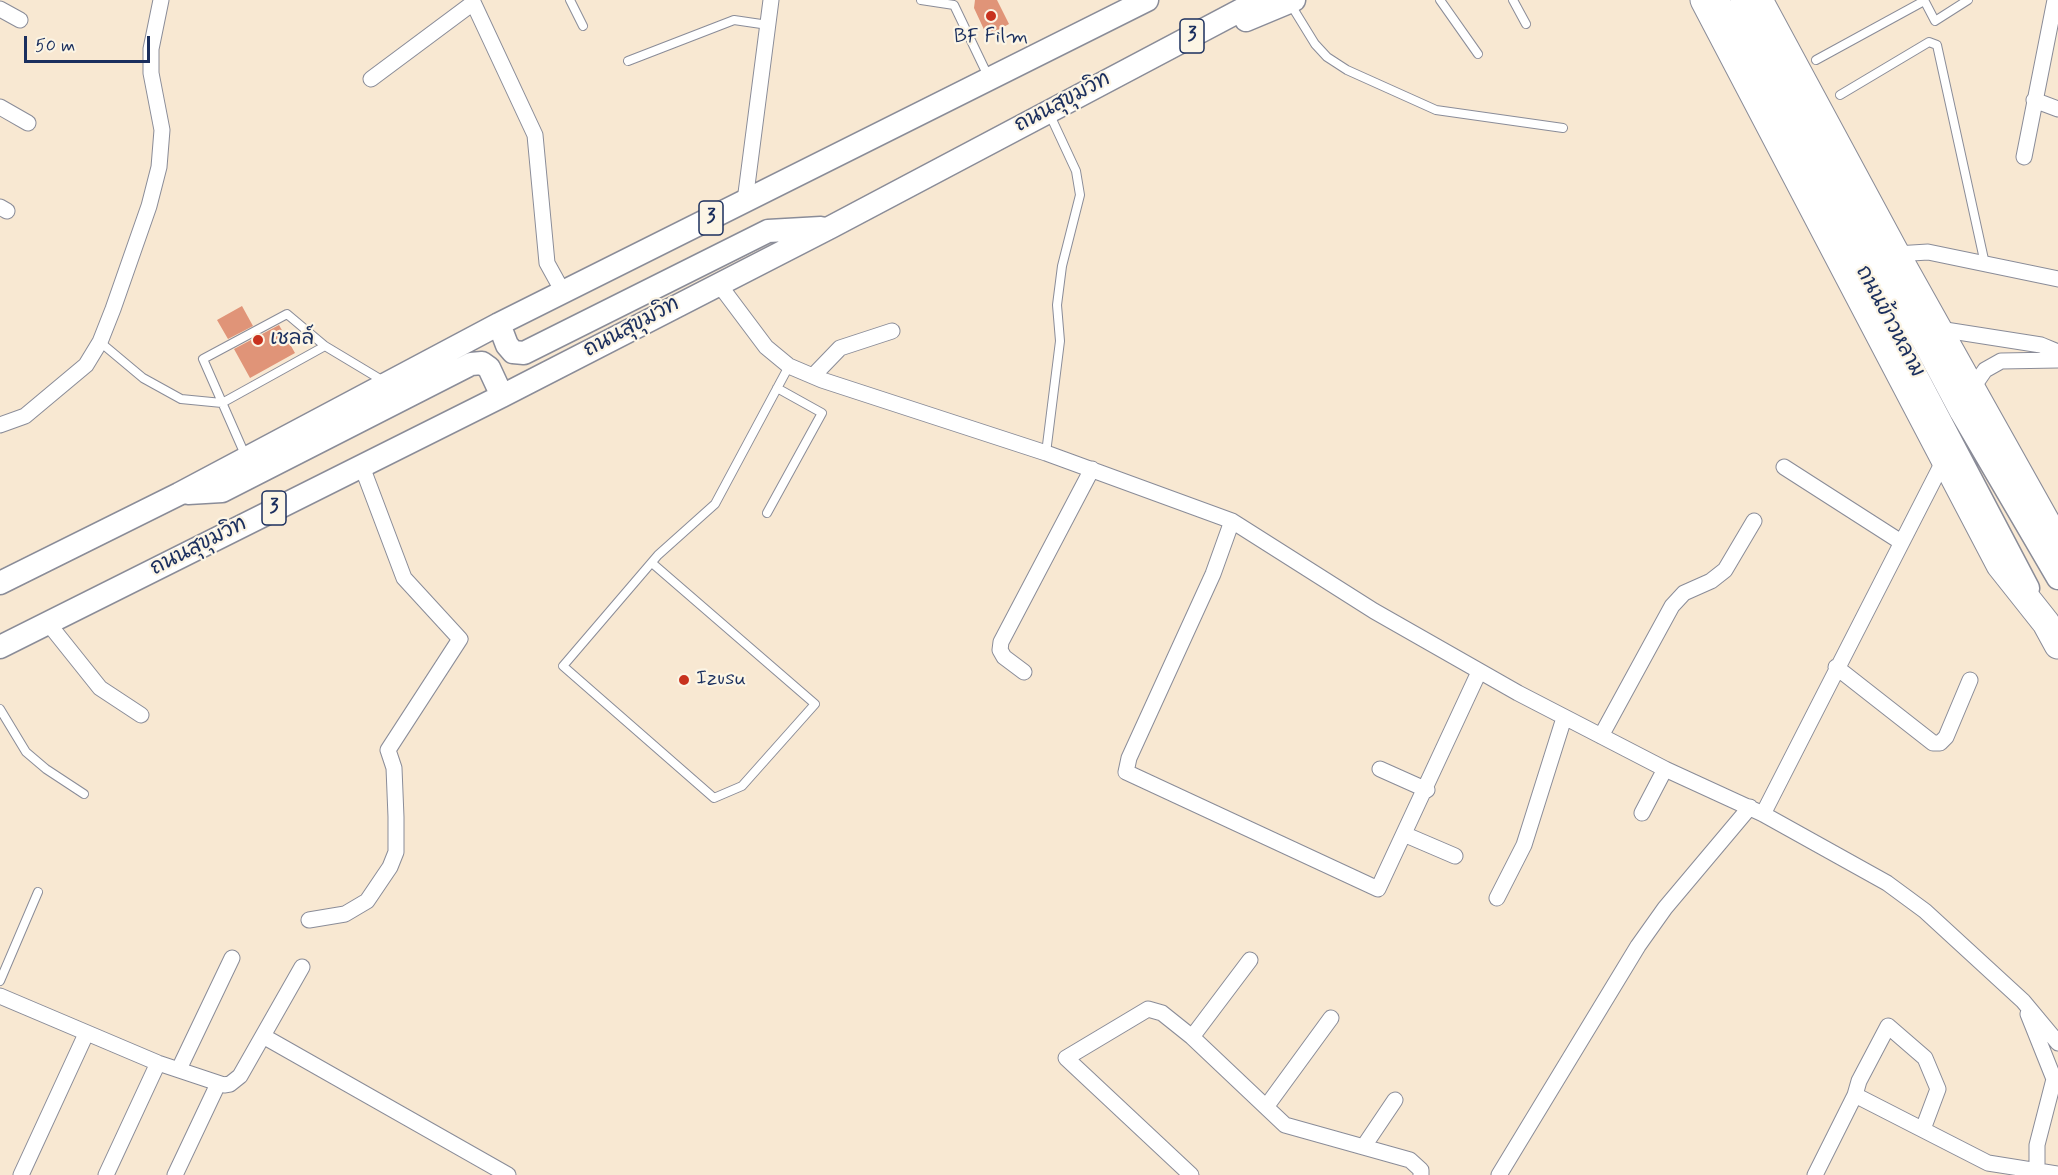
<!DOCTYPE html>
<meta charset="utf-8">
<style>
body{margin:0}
#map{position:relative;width:2058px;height:1175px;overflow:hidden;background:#f8e8d2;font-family:Mynerve,sans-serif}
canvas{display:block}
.scale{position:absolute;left:24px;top:36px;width:126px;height:27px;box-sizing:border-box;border:3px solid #1b2f5e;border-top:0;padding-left:8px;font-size:18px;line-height:21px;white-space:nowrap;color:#1b2f5e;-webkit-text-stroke:4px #fcf5e5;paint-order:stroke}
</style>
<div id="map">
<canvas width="2058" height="1175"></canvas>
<div class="scale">50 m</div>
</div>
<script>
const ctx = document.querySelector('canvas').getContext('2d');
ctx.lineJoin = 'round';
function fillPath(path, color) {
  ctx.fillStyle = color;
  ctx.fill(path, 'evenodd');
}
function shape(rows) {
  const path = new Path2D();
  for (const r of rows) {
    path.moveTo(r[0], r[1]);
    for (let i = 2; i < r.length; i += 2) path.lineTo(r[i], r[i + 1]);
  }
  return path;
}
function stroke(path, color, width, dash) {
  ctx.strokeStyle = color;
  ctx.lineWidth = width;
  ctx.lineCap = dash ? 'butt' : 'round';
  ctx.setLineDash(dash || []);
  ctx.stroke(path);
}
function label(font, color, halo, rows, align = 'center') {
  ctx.font = font + ' Mynerve,"Playpen Sans Thai",sans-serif';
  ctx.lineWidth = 4.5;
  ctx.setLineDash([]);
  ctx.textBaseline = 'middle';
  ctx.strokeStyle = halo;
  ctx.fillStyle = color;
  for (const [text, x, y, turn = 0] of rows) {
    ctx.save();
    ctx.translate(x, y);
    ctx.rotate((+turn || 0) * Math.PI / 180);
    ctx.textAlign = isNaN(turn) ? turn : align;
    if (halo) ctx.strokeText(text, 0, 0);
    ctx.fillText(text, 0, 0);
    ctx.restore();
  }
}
fillPath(shape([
 [975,0,997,0,1009,24,987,36,974,8],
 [242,306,253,326,228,339,217,320],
 [279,325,295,353,250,378,234,349]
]), '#e09478');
const lane = shape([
 [570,0,583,26],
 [921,0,954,5,988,76],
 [1440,0,1478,54],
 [1513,0,1526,24],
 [1924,0,1935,21,1968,0],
 [1291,5,1315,44,1327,57,1347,70,1436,110,1563,128],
 [1816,60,1924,1],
 [628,61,734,20,768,25],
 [1840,95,1929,42,1937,45,1985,264],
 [100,342,143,378,181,399,222,403,325,346],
 [1046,453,1060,341,1057,305,1062,266,1080,195,1076,171,1049,113],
 [246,457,203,359,287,314,325,346,385,382],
 [767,513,822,413,777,388],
 [652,563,815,704,742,786,714,798,563,666,658,555,715,504,789,366],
 [0,709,26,752,46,769,84,794],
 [0,981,38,892]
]);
const street = shape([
 [472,0,535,135,547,263,563,292],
 [0,9,20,20],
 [371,79,473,3],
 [2034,100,2058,109],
 [0,107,28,123],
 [2024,157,2055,0],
 [745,201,771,0],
 [0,207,7,211],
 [1896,254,1928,252,2058,279],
 [718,283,766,347,789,366,822,380,1046,453,1232,521,1374,611,1518,693,1665,769,1763,814,1887,883,1925,911,2023,1001,2058,1043],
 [1939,329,2041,345,2058,352],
 [813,376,840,348,892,331],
 [1975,393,1976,383,1985,370,2001,361,2058,360],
 [0,425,25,416,86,365,100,342,113,309,149,206,159,167,162,130,151,73,151,49,161,0],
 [1784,467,1901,542],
 [1232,521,1213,574,1129,758,1126,772,1378,889,1479,672],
 [48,623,100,688,141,715],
 [1836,667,1933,743,1940,743,1946,737,1970,680],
 [1024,672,1004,657,1000,650,1001,642,1092,469],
 [1601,736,1672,606,1684,593,1711,581,1725,570,1754,521],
 [1380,769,1427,790],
 [1642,813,1665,769],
 [1763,814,1945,458],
 [1406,835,1455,856],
 [1497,898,1524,845,1564,718],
 [309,920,345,914,367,901,390,867,396,852,396,817,394,768,388,750,460,639,404,578,361,464],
 [0,996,158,1063,224,1085,230,1084,240,1076,302,967],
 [2028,1014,2054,1079,2037,1145,2037,1175],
 [263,1036,508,1175],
 [1192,1037,1250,960],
 [179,1069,232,958],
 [1855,1095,1988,1163,2057,1174],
 [1266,1107,1331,1018],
 [1364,1146,1395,1100],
 [21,1175,86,1034],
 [106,1175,158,1063],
 [175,1175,218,1084],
 [1191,1175,1066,1058,1148,1009,1162,1013,1192,1037,1285,1125,1410,1160,1421,1170,1421,1175],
 [1499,1175,1638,946,1665,908,1750,807],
 [1815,1175,1855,1095,1859,1081,1888,1026,1925,1058,1938,1089,1923,1129]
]);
const primary = shape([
 [1742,0,1961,412,2058,578],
 [1724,9,2028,588],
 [1246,20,1294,0],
 [499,324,507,345,513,352,524,353,768,231,821,228],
 [188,493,222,491,471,364,482,363,489,368,502,396],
 [0,583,179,494,499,324,1147,0],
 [0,647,502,396,831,227,1260,0]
]);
const highway = shape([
 [1704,0,2000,565,2046,623,2058,645],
 [1759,0,1896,254,2058,543]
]);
stroke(lane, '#8a8c98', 10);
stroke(street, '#8a8c98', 17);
stroke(primary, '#8a8c98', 25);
stroke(highway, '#8a8c98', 29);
stroke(lane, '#fff', 8);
stroke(street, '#fff', 15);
stroke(primary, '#fff', 22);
stroke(highway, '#fff', 27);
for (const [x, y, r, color] of [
 [991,16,6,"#c8321e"],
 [258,340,6,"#c8321e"],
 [684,680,6,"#c8321e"]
]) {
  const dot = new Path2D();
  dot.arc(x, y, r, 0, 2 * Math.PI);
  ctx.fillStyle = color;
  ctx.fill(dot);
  stroke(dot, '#fcf5e5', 2);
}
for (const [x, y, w] of [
 [1192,36,24],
 [711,218,24],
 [274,508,24]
]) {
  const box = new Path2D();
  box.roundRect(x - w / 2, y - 17, w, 34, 4.5);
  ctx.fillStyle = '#fcf5e5';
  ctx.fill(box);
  stroke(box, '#1b2f5e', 1.5);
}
label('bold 20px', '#1b2f5e', null, [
 ["3",1192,36],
 ["3",711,218],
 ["3",274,508]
]);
label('21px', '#1b2f5e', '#fcf5e5', [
 ["BF Film",991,38,"center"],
 ["เชลล์",270,340],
 ["Izusu",696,680]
], 'left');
label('21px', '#1b2f5e', '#fcf5e5', [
 ["ถนนสุขุมวิท",1063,103,-28],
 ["ถนนข้าวหลาม",1889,322,62],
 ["ถนนสุขุมวิท",632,328,-28],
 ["ถนนสุขุมวิท",199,547,-27]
]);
</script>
